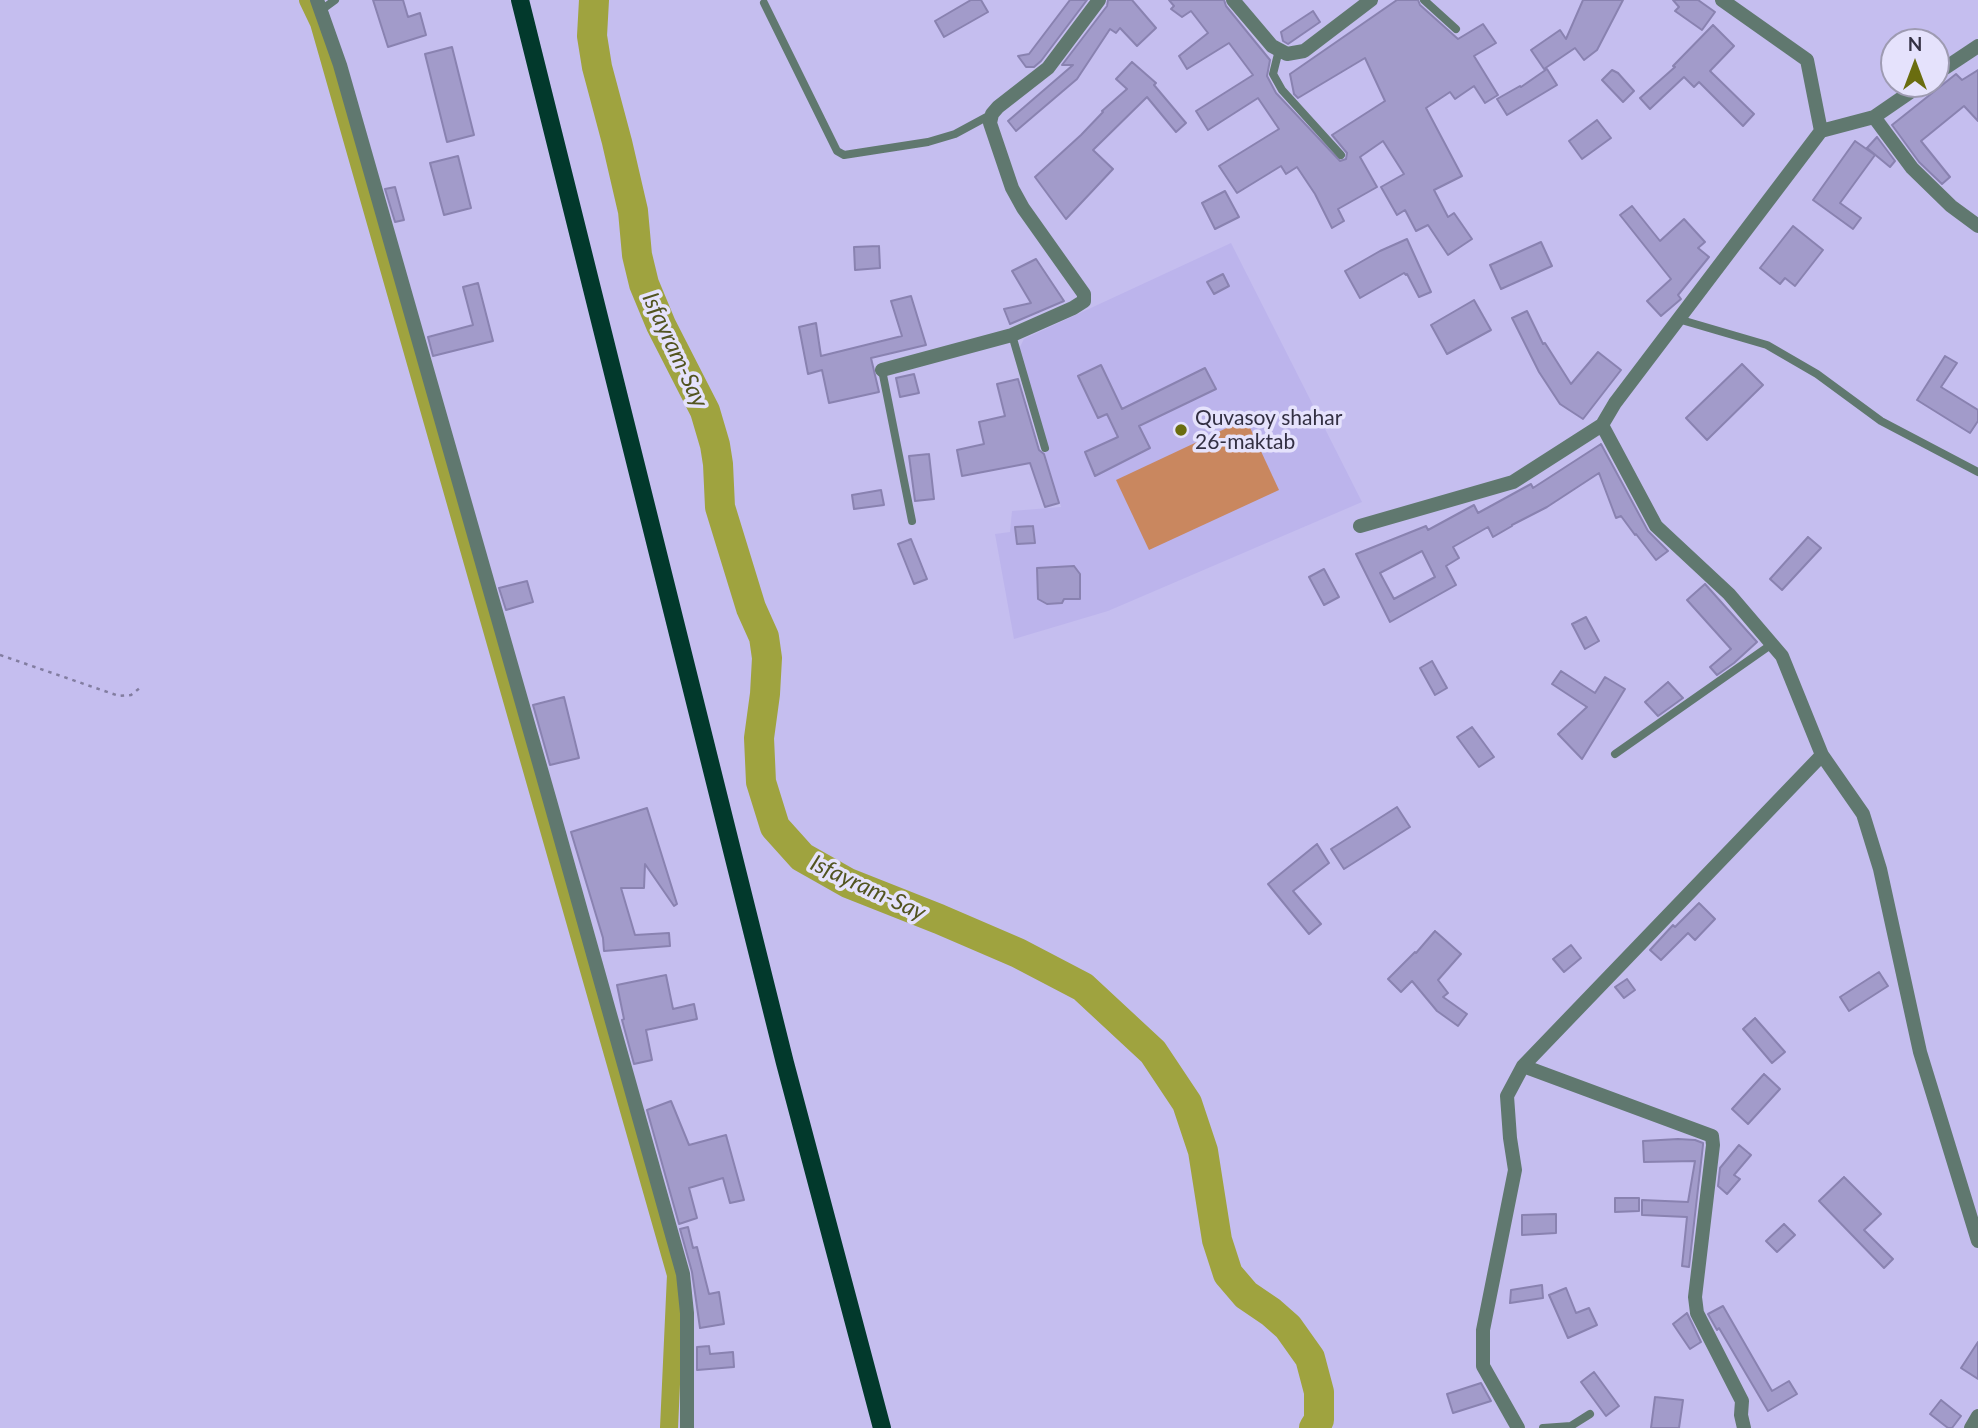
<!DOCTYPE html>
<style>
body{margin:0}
#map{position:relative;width:1978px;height:1428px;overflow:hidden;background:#c5beef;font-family:Lato,sans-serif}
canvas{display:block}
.north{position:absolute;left:1880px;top:28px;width:70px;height:70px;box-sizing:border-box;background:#e5e2fc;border:2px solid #9e9bb2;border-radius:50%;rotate:0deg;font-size:19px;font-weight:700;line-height:28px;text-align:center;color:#333043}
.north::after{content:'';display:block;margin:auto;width:24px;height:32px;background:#6a6d0f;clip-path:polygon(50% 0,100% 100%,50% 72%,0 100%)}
</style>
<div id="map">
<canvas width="1978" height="1428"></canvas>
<div class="north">N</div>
</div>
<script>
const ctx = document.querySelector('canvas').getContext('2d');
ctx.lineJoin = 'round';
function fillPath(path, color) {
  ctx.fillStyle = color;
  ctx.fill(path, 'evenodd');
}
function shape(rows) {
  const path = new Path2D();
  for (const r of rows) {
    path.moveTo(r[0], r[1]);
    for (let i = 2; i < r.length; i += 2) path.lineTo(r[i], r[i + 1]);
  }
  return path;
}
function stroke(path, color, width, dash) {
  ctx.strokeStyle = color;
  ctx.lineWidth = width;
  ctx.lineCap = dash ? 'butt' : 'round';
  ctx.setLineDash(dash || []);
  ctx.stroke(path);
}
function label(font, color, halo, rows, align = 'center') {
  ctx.font = font + ' Lato,sans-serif';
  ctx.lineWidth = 7;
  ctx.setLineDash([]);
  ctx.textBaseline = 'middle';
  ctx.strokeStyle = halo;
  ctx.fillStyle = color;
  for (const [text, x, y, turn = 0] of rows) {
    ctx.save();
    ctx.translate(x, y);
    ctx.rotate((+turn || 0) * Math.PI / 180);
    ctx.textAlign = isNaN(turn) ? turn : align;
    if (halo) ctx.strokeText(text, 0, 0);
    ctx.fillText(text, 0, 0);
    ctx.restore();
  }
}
fillPath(shape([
 [1231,243,1362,502,1108,611,1014,639,995,534,1010,532,1012,511,1061,507,1015,357,1024,339]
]), '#bcb4ec');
fillPath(shape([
 [1246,419,1279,490,1149,550,1116,480]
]), '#c9875f');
stroke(shape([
 [308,0,319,23,676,1275,669,1428]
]), '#9fa33f', 18);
stroke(shape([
 [594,0,592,36,597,67,617,142,633,211,637,255,644,284,661,325,705,411,715,445,718,464,720,507,751,608,764,637,767,658,765,694,759,738,761,782,775,827,802,857,848,883,939,919,1018,953,1083,987,1153,1052,1187,1103,1203,1151,1217,1240,1228,1274,1246,1295,1271,1312,1288,1327,1310,1358,1319,1392,1319,1420,1314,1428]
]), '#9fa33f', 30);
const building = shape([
 [373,0,403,0,408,17,420,13,426,35,388,47,373,0],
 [971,0,981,0,988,12,944,37,935,21,971,0],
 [1070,0,1087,0,1041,61,1034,67,1026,67,1018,56,1029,54,1070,0],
 [1108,0,1132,0,1156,28,1137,46,1120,28,1116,33,1110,29,1077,79,1016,131,1008,121,1073,65,1062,65,1107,6,1108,0],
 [1169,0,1224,0,1226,6,1270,60,1267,76,1276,93,1340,161,1346,159,1347,153,1332,135,1385,101,1365,58,1298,98,1294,94,1290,74,1397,0,1418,0,1420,5,1458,39,1483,24,1496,43,1474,56,1498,95,1485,103,1474,86,1455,99,1450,92,1426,108,1462,176,1434,190,1448,217,1454,213,1472,239,1448,255,1428,225,1416,231,1405,210,1397,215,1381,187,1404,174,1383,141,1360,157,1377,187,1338,209,1344,221,1332,228,1315,194,1297,167,1286,174,1281,166,1237,193,1219,166,1279,129,1258,98,1208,130,1196,111,1253,75,1229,43,1187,69,1179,56,1208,33,1191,11,1182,17,1171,9,1174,6,1169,0],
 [1583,0,1623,0,1597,50,1584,60,1575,48,1544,69,1531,50,1560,30,1566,39,1583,0],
 [1673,0,1698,0,1715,12,1702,30,1675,11,1679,7,1673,0],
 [1313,11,1320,22,1288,44,1283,41,1281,32,1313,11],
 [1713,25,1734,46,1710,71,1754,114,1743,126,1699,82,1694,87,1684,77,1650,109,1640,98,1675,67,1673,66,1713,25],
 [452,47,474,135,447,142,425,54,452,47],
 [1132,62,1156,83,1154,85,1186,123,1176,132,1147,97,1093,150,1113,169,1066,219,1035,177,1081,135,1103,112,1102,111,1127,89,1116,79,1132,62],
 [1547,69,1557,85,1507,115,1497,99,1520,86,1521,87,1547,69],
 [1612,70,1618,73,1634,91,1623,102,1602,80,1612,70],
 [1978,70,1978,121,1964,106,1921,141,1950,177,1942,184,1919,162,1892,125,1956,74,1962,80,1978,70],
 [1597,120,1611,138,1582,159,1569,141,1597,120],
 [1877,137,1895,161,1890,167,1867,148,1877,137],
 [1855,141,1875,155,1840,203,1861,218,1853,229,1813,200,1855,141],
 [458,156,471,208,444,215,430,163,458,156],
 [395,187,404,220,395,222,385,189,395,187],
 [1225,191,1239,217,1215,229,1202,203,1225,191],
 [1632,206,1660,241,1684,219,1705,242,1698,248,1709,257,1678,295,1681,299,1661,316,1647,301,1671,279,1620,215,1632,206],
 [1793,226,1823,250,1795,286,1785,278,1780,284,1760,268,1793,226],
 [1407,239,1431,292,1419,297,1407,274,1406,275,1404,273,1360,298,1345,271,1380,251,1407,239],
 [1541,242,1552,266,1501,289,1490,265,1541,242],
 [879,246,880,268,855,270,854,247,879,246],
 [1036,259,1064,301,1010,324,1004,309,1031,303,1012,271,1036,259],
 [1223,274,1229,286,1214,294,1207,282,1223,274],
 [478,283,493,341,433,356,428,337,473,325,463,287,478,283],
 [911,296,926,345,871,358,879,392,829,403,822,370,808,374,799,327,816,323,821,356,902,336,891,301,911,296],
 [1474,300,1491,330,1447,354,1431,325,1474,300],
 [1527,311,1543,344,1545,343,1571,384,1598,352,1621,370,1583,419,1560,404,1539,372,1512,318,1527,311],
 [1945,356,1957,363,1941,387,1978,410,1978,421,1970,433,1917,400,1945,356],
 [1742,364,1763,385,1707,440,1686,418,1742,364],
 [1101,365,1122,409,1205,368,1216,389,1139,426,1150,448,1095,476,1085,452,1118,437,1107,414,1098,418,1078,376,1101,365],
 [914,374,919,393,900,397,896,378,914,374],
 [1018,379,1039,450,1044,454,1059,503,1045,507,1030,463,962,476,957,450,984,444,979,422,1005,416,997,384,1018,379],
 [1601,444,1648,531,1668,551,1656,560,1636,534,1635,535,1621,516,1616,518,1599,473,1547,507,1512,525,1512,526,1493,537,1488,527,1453,547,1459,558,1446,566,1456,585,1390,622,1356,554,1426,526,1428,530,1474,505,1478,513,1531,484,1533,488,1601,444],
 [1422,551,1435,577,1394,599,1380,573,1422,551],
 [929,454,934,499,915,501,909,456,929,454],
 [881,490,884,505,854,509,852,495,881,490],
 [1033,526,1035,543,1017,544,1015,527,1033,526],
 [1808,537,1821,548,1782,590,1770,579,1808,537],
 [911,539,927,579,914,584,898,544,911,539],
 [1074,566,1080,574,1080,599,1064,599,1062,603,1047,604,1038,599,1037,568,1074,566],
 [1324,569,1339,597,1324,605,1309,577,1324,569],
 [527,581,533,602,506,610,499,588,527,581],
 [1705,584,1757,642,1734,663,1717,675,1710,667,1731,649,1687,600,1705,584],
 [1586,617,1599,641,1585,649,1572,624,1586,617],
 [1432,661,1447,688,1435,695,1420,668,1432,661],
 [1561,671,1595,693,1605,677,1625,689,1582,759,1558,734,1587,707,1552,684,1561,671],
 [1668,682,1683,698,1658,716,1645,702,1668,682],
 [564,697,579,758,550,765,533,705,564,697],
 [1472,727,1494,757,1479,767,1457,737,1472,727],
 [1397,807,1410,827,1344,869,1331,849,1397,807],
 [647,808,677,904,674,906,645,864,644,888,621,888,635,935,669,933,670,946,604,951,603,938,571,832,647,808],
 [1317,844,1329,863,1293,891,1321,924,1309,934,1268,884,1317,844],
 [1699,903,1715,919,1695,940,1688,933,1661,960,1650,950,1673,925,1675,927,1699,903],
 [1435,931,1461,954,1438,980,1448,993,1443,997,1467,1014,1458,1026,1437,1011,1412,981,1401,992,1388,979,1415,952,1416,953,1435,931],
 [1571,945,1581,958,1564,972,1553,959,1571,945],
 [1879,972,1888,986,1849,1011,1840,997,1879,972],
 [666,975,673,1009,694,1004,697,1019,646,1030,652,1060,634,1064,622,1020,624,1019,617,985,666,975],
 [1627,979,1635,990,1624,998,1615,987,1627,979],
 [1755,1018,1785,1052,1772,1063,1743,1029,1755,1018],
 [1764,1074,1780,1089,1748,1124,1732,1109,1764,1074],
 [671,1101,689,1145,726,1135,744,1200,730,1203,723,1178,689,1188,697,1218,679,1224,647,1110,671,1101],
 [1678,1139,1695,1140,1703,1143,1703,1145,1689,1267,1682,1266,1687,1217,1642,1215,1642,1200,1688,1202,1695,1161,1644,1162,1643,1141,1678,1139],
 [1739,1145,1751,1155,1734,1175,1740,1179,1727,1194,1718,1186,1720,1168,1739,1145],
 [1844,1177,1881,1214,1864,1230,1893,1259,1884,1268,1819,1201,1844,1177],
 [1615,1198,1639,1198,1639,1211,1615,1212,1615,1198],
 [1556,1214,1556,1233,1522,1235,1522,1215,1556,1214],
 [1784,1224,1795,1235,1777,1252,1766,1241,1784,1224],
 [688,1227,693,1248,697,1247,709,1294,719,1292,724,1324,700,1328,692,1272,680,1229,688,1227],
 [1542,1285,1543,1298,1510,1303,1511,1290,1542,1285],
 [1566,1288,1576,1313,1589,1308,1597,1325,1568,1338,1549,1295,1566,1288],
 [1723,1306,1772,1391,1789,1381,1797,1394,1768,1411,1719,1328,1717,1330,1708,1314,1723,1306],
 [1687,1313,1701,1342,1690,1349,1673,1324,1687,1313],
 [1978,1342,1978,1379,1961,1368,1978,1342],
 [709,1346,710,1354,733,1352,734,1367,697,1370,697,1347,709,1346],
 [1594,1372,1619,1406,1606,1416,1581,1382,1594,1372],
 [1481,1383,1491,1401,1453,1413,1447,1394,1481,1383],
 [1655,1397,1683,1400,1679,1428,1651,1428,1655,1397],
 [1941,1400,1961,1416,1952,1428,1948,1428,1930,1414,1941,1400]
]);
fillPath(building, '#a29bca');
stroke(building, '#8982b0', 2);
stroke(shape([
 [0,655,119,696,131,695,141,687]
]), '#827da0', 2.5, [3.5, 5]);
stroke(shape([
 [1424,0,1456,29],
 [764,3,837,151,844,155,928,142,955,134,992,114],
 [320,11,335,0],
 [1279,50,1273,74,1282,90,1341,155],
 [1678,319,1767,345,1817,374,1881,421,1978,472],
 [1012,335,1045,448],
 [882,370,912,521],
 [1615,754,1772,644],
 [1543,1428,1571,1426,1590,1414]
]), '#60786f', 8);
stroke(shape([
 [317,0,340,65,550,801,683,1274,687,1313,687,1428],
 [1233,0,1272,46,1287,54,1304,51,1371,0],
 [1722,0,1807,60,1821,131],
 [1936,74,1978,46],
 [1874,117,1912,168,1951,206,1978,226],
 [882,370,1012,335,1073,308,1084,301,1084,294,1023,208,1012,188,990,123,992,114,998,107,1048,68,1099,0],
 [1602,425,1656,526,1729,594,1782,656,1822,755,1863,814,1880,869,1920,1052,1978,1241],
 [1360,526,1513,482,1602,425,1615,403,1821,131,1874,117,1922,84],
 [1523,1066,1712,1136,1713,1145,1695,1297,1697,1313,1742,1401,1741,1415,1744,1428],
 [1518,1428,1483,1366,1483,1330,1515,1170,1510,1138,1507,1096,1523,1066,1822,755],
 [1971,1428,1978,1416]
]), '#60786f', 14);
stroke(shape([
 [520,0,785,1063,882,1428]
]), '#02392c', 18);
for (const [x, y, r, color] of [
 [1181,430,7,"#6a6d0f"]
]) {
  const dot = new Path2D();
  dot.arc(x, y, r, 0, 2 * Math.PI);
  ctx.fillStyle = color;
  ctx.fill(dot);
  stroke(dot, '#e5e2fc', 2.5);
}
label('21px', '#333043', '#e5e2fc', [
 ["Quvasoy shahar",1195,418],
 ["26-maktab",1195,442]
], 'left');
label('italic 23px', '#525420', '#e5e2fc', [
 ["Isfayram-Say",675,350,65],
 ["Isfayram-Say",868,888,25]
]);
</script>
